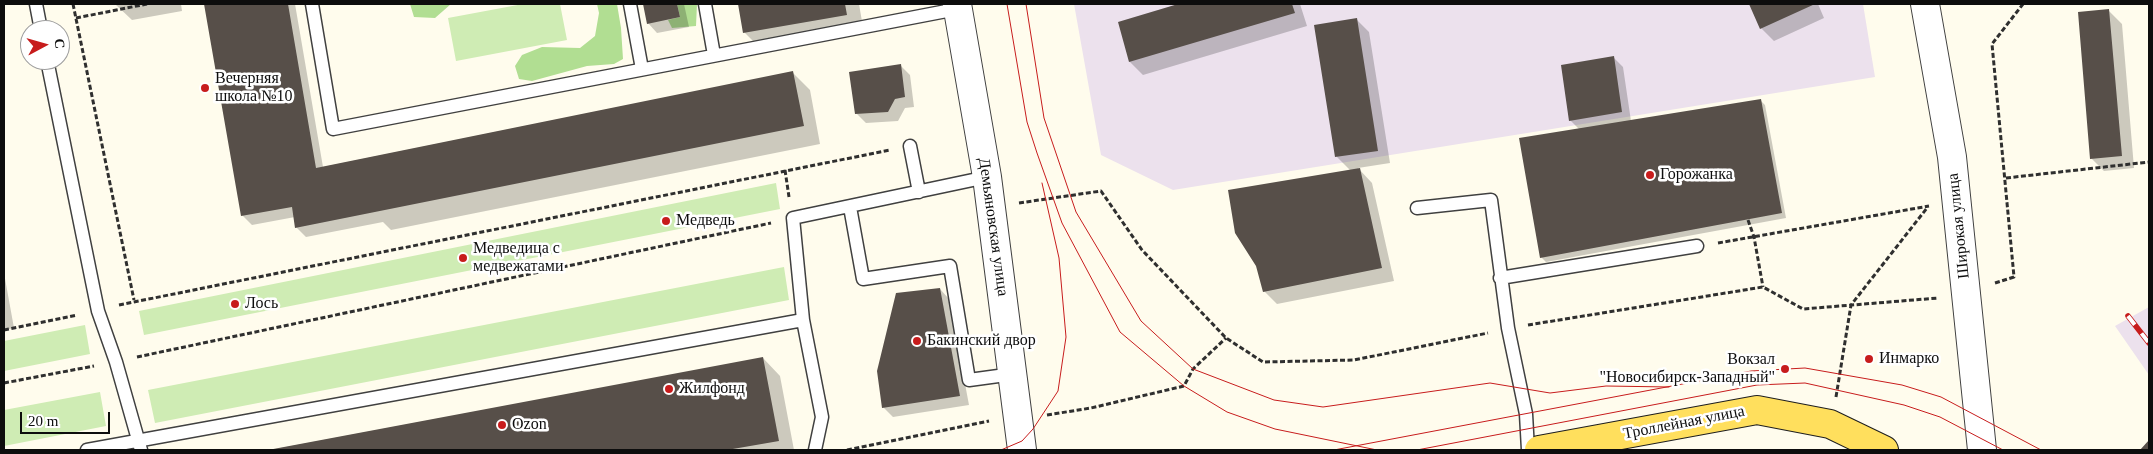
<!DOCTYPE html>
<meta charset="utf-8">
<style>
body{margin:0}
#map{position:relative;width:2153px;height:454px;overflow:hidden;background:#fffced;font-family:"Times New Roman",serif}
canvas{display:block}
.frame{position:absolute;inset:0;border:5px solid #0d0d0d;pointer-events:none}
.north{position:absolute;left:20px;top:20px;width:50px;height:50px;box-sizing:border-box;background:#fff;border:1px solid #9e9e9e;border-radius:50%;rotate:84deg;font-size:14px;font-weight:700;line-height:20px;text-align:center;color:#0d0d0d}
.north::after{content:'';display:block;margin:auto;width:18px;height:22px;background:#c71c1c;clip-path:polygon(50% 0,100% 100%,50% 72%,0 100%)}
.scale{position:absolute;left:20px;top:412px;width:90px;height:22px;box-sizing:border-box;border:2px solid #0d0d0d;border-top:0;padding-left:6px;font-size:15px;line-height:18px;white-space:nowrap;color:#0d0d0d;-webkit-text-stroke:4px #fff;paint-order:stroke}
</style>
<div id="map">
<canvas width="2153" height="454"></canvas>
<div class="frame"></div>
<div class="north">С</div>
<div class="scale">20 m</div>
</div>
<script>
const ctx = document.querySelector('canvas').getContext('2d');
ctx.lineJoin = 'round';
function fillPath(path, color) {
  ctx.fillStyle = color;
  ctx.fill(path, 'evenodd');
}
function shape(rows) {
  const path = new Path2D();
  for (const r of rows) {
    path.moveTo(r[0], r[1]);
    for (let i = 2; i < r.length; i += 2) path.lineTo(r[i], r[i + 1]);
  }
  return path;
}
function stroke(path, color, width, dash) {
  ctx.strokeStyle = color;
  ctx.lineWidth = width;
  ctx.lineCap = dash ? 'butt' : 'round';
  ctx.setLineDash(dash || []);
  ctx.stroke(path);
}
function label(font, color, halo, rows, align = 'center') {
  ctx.font = font + ' "Times New Roman",serif';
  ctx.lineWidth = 5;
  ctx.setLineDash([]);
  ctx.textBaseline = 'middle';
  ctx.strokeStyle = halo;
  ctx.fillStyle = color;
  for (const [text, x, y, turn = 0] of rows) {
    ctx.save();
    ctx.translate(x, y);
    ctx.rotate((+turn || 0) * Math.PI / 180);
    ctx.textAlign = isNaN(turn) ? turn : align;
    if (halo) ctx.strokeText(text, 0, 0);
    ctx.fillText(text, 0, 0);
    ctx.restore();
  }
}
fillPath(shape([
 [1074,4,1863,4,1875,77,1173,190,1101,155],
 [2149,307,2149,375,2115,326]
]), '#ece1ed');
fillPath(shape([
 [523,4,560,4,567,40,456,61,448,18],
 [776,183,780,209,144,335,139,311],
 [784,267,789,300,155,423,148,390],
 [85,325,90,354,4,371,4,341],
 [100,392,106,426,4,446,4,410]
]), '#cfecb4');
fillPath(shape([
 [410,4,451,4,435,18,414,17],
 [597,4,617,4,621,28,623,59,614,64,587,66,532,81,519,79,515,66,522,55,542,47,580,48,595,36,599,13],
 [677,4,697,4,696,26,672,28,668,20,680,17]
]), '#b1de92');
fillPath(shape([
 [115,4,181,4,182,11,132,20],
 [205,4,295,4,323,167,792,72,810,90,820,144,391,230,383,222,306,237,296,227,295,217,252,225,242,215],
 [644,4,684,4,689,27,657,33,648,23],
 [740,4,859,4,864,33,762,50,744,32],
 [1183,4,1300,4,1307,26,1143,75,1130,62,1119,23],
 [1750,4,1818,4,1824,18,1774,41,1761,28],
 [2109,11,2122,24,2134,168,2104,171,2091,158],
 [1356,19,1369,32,1390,163,1358,168,1372,183,1394,281,1277,304,1264,291,1351,171,1337,157,1315,26],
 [1614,58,1623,67,1631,121,1760,100,1765,105,1786,218,1546,262,1541,257,1579,129,1570,120],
 [901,66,910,75,914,107,905,108,898,121,866,123,856,113],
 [4,273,14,328,4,330],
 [940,289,949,299,969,405,893,417,883,407],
 [763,358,780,376,794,450,270,450]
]), '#0003');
fillPath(shape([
 [204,4,288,4,316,168,793,71,804,126,295,228,292,207,241,216],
 [643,4,677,4,680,17,647,24],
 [738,4,845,4,847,15,743,33],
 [1178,4,1292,4,1295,13,1129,62,1118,22],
 [1749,4,1815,4,1760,29],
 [2109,9,2122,156,2090,159,2078,12],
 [1357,18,1378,151,1335,157,1314,25],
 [1614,56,1622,112,1569,121,1561,65],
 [901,64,905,97,895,99,888,112,855,114,849,72],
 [1761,99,1782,213,1540,258,1519,138],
 [1360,168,1382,268,1263,292,1256,266,1235,233,1228,190],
 [940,288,960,396,882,408,877,371,896,293],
 [763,357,779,441,727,450,268,450],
 [2149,440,2149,450,2140,450]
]), '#574f49');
const service = shape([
 [36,4,41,30],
 [312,4,333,129,957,9],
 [630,4,642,69],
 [705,4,714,55],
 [47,60,98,311,116,362,141,450],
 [910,146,919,192],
 [850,207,863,279,950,266,969,380,1013,374],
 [1417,208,1491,200,1508,328,1526,414,1528,450],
 [1500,278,1697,246],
 [87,450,803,320],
 [815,450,822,417,803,320,793,218,987,177]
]);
const tertiary = shape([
 [957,4,987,177,1022,450],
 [1925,4,1952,157,1982,450]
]);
const primary = shape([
 [1539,450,1757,410,1830,424,1884,450]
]);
stroke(service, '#404040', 15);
stroke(tertiary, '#404040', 30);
stroke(primary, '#1e1e1e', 30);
stroke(shape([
 [73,4,134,300],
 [76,18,147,4],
 [785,170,789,197],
 [2006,178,2149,162],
 [1019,203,1101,191,1142,250,1226,338,1263,362,1354,360,1488,333],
 [1748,220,1754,237,1763,287],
 [1718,243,1929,206],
 [1995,283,2014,277,1992,44,2023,4],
 [119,305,890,150],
 [1528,325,1763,287,1803,309,1938,298],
 [4,330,77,315],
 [137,357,771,223],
 [4,383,94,366],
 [1836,397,1851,305,1927,208],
 [1047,415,1091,408,1184,386,1193,369,1226,338],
 [847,450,989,421]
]), '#2f2f2f', 3, [5, 2.5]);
stroke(service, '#fff', 12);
stroke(tertiary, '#fff', 28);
stroke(primary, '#ffdf5d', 28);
stroke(shape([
 [1007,4,1027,122,1037,153,1062,223,1120,332,1184,386,1227,412,1275,429,1377,450],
 [1026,4,1044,118,1076,212,1141,321,1193,369,1274,400,1323,407,1490,383,1550,393,1606,386,1669,387],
 [1001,450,1022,441,1033,429,1058,391,1066,337,1059,258,1042,183],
 [1334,450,1751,371,1805,368,1902,385,1941,397,2041,450],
 [1417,450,1757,385,1805,383,1904,405,1940,417,2003,450]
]), '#c71c1c', 1);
const rail = shape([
 [2128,316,2149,343]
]);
stroke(rail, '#c71c1c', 5.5);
stroke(rail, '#fff', 4, [11]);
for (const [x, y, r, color] of [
 [205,88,5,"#c71c1c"],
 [1650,175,5,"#c71c1c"],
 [666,221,5,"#c71c1c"],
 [463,258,5,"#c71c1c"],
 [235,304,5,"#c71c1c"],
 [917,341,5,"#c71c1c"],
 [1869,359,5,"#c71c1c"],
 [1785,369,5,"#c71c1c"],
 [669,389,5,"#c71c1c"],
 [502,425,5,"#c71c1c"]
]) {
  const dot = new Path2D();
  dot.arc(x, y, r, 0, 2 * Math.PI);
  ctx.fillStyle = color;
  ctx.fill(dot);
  stroke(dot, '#fff', 2);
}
label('16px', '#0d0d0d', '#fff', [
 ["Вечерняя",215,79],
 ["школа №10",215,97],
 ["Горожанка",1660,175],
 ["Медведь",676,221],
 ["Медведица с",473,249],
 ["медвежатами",473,267],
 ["Лось",245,304],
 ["Бакинский двор",927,341],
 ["Инмарко",1879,359],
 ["Вокзал",1775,360,"right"],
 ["\"Новосибирск-Западный\"",1775,378,"right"],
 ["Жилфонд",679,389],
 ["Ozon",512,425]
], 'left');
label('16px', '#0d0d0d', '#fff', [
 ["Широкая улица",1959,226,-96],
 ["Демьяновская улица",993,227,82],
 ["Троллейная улица",1684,423,-11]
]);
</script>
